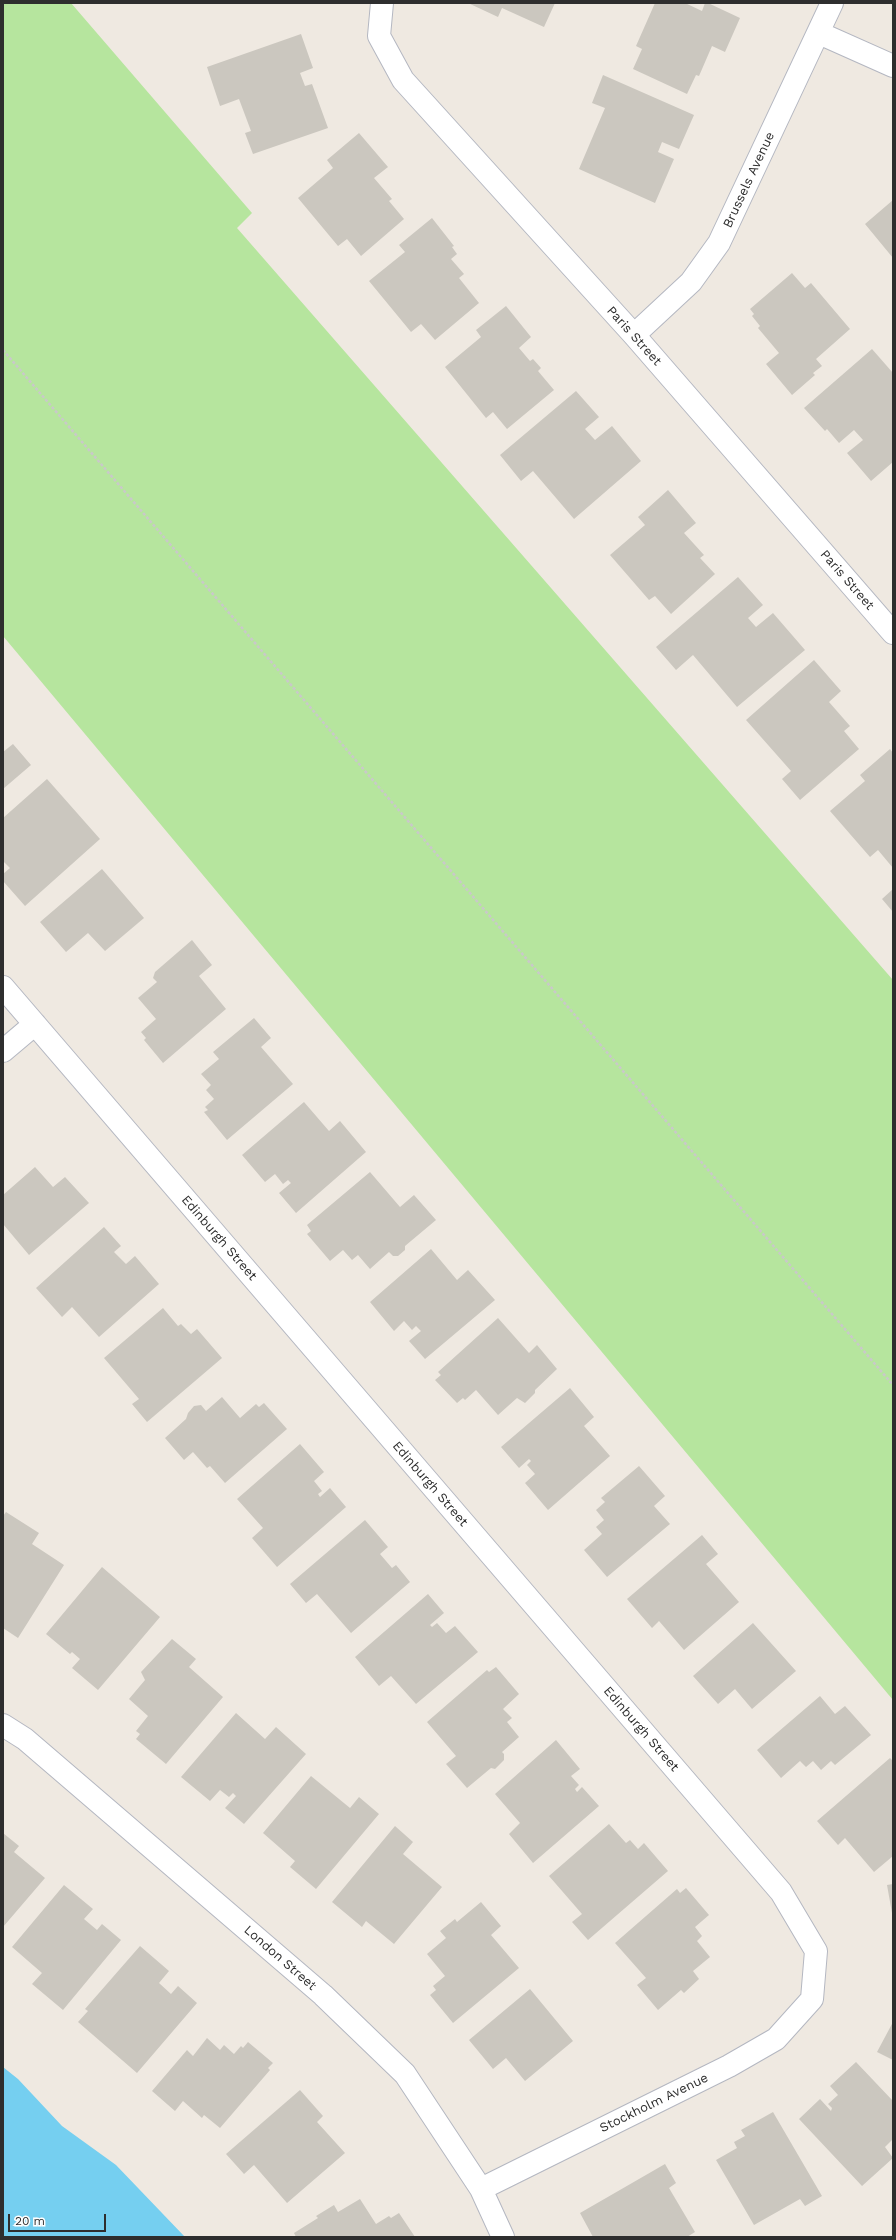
<!DOCTYPE html>
<style>
body{margin:0}
#map{position:relative;width:896px;height:2240px;overflow:hidden;background:#efe9e1;font-family:"Work Sans",sans-serif}
canvas{display:block}
.frame{position:absolute;inset:0;border:4px solid #2e2e2e;pointer-events:none}
.scale{position:absolute;left:8px;top:2214px;width:98px;height:18px;box-sizing:border-box;border:2px solid #2e2e2e;border-top:0;padding-left:5px;font-size:12px;line-height:14px;white-space:nowrap;color:#2e2e2e;-webkit-text-stroke:3px #fff;paint-order:stroke}
</style>
<div id="map">
<canvas width="896" height="2240"></canvas>
<div class="frame"></div>
<div class="scale">20 m</div>
</div>
<script>
const ctx = document.querySelector('canvas').getContext('2d');
ctx.lineJoin = 'round';
function fillPath(path, color) {
  ctx.fillStyle = color;
  ctx.fill(path, 'evenodd');
}
function shape(rows) {
  const path = new Path2D();
  for (const r of rows) {
    path.moveTo(r[0], r[1]);
    for (let i = 2; i < r.length; i += 2) path.lineTo(r[i], r[i + 1]);
  }
  return path;
}
function stroke(path, color, width, dash) {
  ctx.strokeStyle = color;
  ctx.lineWidth = width;
  ctx.lineCap = dash ? 'butt' : 'round';
  ctx.setLineDash(dash || []);
  ctx.stroke(path);
}
function label(font, color, halo, rows, align = 'center') {
  ctx.font = font + ' "Work Sans",sans-serif';
  ctx.lineWidth = 3;
  ctx.setLineDash([]);
  ctx.textBaseline = 'middle';
  ctx.strokeStyle = halo;
  ctx.fillStyle = color;
  for (const [text, x, y, turn = 0] of rows) {
    ctx.save();
    ctx.translate(x, y);
    ctx.rotate((+turn || 0) * Math.PI / 180);
    ctx.textAlign = isNaN(turn) ? turn : align;
    if (halo) ctx.strokeText(text, 0, 0);
    ctx.fillText(text, 0, 0);
    ctx.restore();
  }
}
fillPath(shape([
 [3,3,71,3,252,213,237,228,893,980,893,1700,3,636]
]), '#b6e59e');
fillPath(shape([
 [3,2067,18,2079,62,2126,116,2165,185,2237,3,2237]
]), '#75cff0');
fillPath(shape([
 [468,3,555,3,544,27,502,8,498,17],
 [655,3,685,3,702,11,705,3,708,3,740,18,725,52,712,46,699,76,696,75,687,94,633,69,642,49,636,46],
 [301,34,313,68,300,73,305,86,312,84,328,128,253,154,245,133,251,131,239,99,220,106,207,67],
 [603,75,694,115,679,149,662,142,658,152,674,159,655,203,579,169,605,108,592,103],
 [359,133,388,167,374,178,392,199,389,201,404,219,361,256,347,239,338,246,298,198,333,168,327,160],
 [893,200,893,258,865,224],
 [432,218,454,246,452,247,457,254,451,259,464,274,459,278,479,303,435,340,421,324,411,332,369,281,405,252,399,245],
 [792,273,805,288,811,283,850,329,816,359,822,366,813,373,815,375,792,395,766,364,779,353,758,328,760,326,752,316,754,314,750,309],
 [506,306,531,337,519,348,530,361,533,359,541,368,538,371,554,390,507,429,493,412,486,418,445,367,481,337,476,330],
 [872,349,893,373,893,462,871,481,847,453,863,440,854,430,839,443,827,429,825,431,804,408],
 [576,391,599,417,585,429,595,440,612,426,641,461,574,519,533,471,521,481,500,455],
 [668,490,696,523,684,533,704,555,700,558,715,574,671,614,655,596,649,600,610,555,645,525,638,517],
 [738,577,763,605,748,618,756,627,773,613,805,650,737,707,693,655,676,670,656,647],
 [814,660,841,691,829,702,850,726,844,731,859,749,800,800,782,779,791,771,746,720],
 [13,744,31,765,3,789,3,752],
 [890,749,893,753,893,868,878,850,870,857,830,811,865,781,860,775],
 [47,779,100,839,25,906,3,881,3,874,10,868,3,861,3,818],
 [102,869,144,918,105,951,88,933,66,952,40,922],
 [893,889,893,912,882,899],
 [192,940,212,965,199,976,226,1009,163,1063,144,1040,146,1038,141,1032,156,1019,138,998,157,982,153,978,155,972],
 [254,1018,271,1038,261,1047,293,1084,227,1140,204,1112,208,1110,205,1107,214,1099,206,1090,211,1085,201,1074,219,1059,213,1052],
 [304,1102,329,1131,340,1121,366,1152,296,1213,279,1193,291,1183,288,1180,283,1184,275,1174,265,1182,242,1155],
 [35,1167,53,1187,65,1177,89,1203,29,1255,3,1224,3,1195],
 [370,1172,400,1207,414,1195,436,1220,405,1246,405,1250,398,1256,393,1256,389,1252,370,1269,358,1255,352,1260,343,1250,330,1261,307,1234,311,1231,307,1225],
 [104,1227,121,1246,114,1252,126,1264,135,1256,159,1284,99,1337,72,1307,62,1317,36,1288],
 [431,1249,457,1280,468,1270,495,1300,425,1359,409,1341,421,1331,416,1326,412,1330,404,1321,394,1331,370,1302],
 [163,1308,178,1326,181,1324,191,1334,197,1329,222,1358,147,1422,132,1404,139,1399,104,1358],
 [498,1318,529,1353,537,1345,557,1369,535,1390,535,1393,525,1403,517,1398,498,1415,476,1390,465,1400,463,1398,457,1403,435,1380,441,1375,438,1372],
 [570,1388,594,1417,584,1426,610,1456,548,1510,525,1483,535,1474,527,1465,531,1461,529,1459,519,1468,501,1447],
 [222,1397,240,1418,256,1404,259,1407,264,1403,287,1429,225,1483,210,1466,207,1468,193,1452,184,1460,165,1438,186,1419,188,1413,194,1406,201,1405,206,1411],
 [300,1444,324,1472,314,1481,322,1491,318,1494,320,1497,330,1488,346,1507,277,1567,252,1538,263,1528,237,1499],
 [639,1466,665,1496,654,1506,670,1524,607,1577,584,1550,602,1534,596,1527,604,1520,596,1510,605,1502,601,1498],
 [6,1512,39,1533,32,1544,64,1565,18,1638,3,1628,3,1516],
 [365,1520,388,1547,380,1554,392,1568,396,1565,410,1582,351,1633,317,1594,306,1603,290,1584],
 [702,1535,718,1554,706,1564,739,1602,684,1650,659,1621,652,1628,627,1599],
 [102,1567,160,1617,98,1690,72,1668,80,1659,72,1652,70,1654,46,1634],
 [428,1594,444,1613,430,1625,432,1627,437,1623,446,1633,455,1626,478,1652,416,1704,391,1676,379,1686,355,1657],
 [753,1623,796,1671,752,1709,735,1689,718,1704,693,1676],
 [172,1639,196,1659,189,1667,223,1697,166,1764,136,1739,140,1734,136,1731,148,1716,129,1699,145,1680,141,1672],
 [496,1667,519,1694,503,1709,512,1718,507,1722,519,1737,502,1752,504,1754,504,1760,495,1769,491,1768,467,1788,446,1764,456,1756,427,1722,487,1670,489,1672],
 [820,1696,835,1714,845,1706,871,1735,835,1765,831,1761,821,1770,813,1761,806,1767,800,1761,781,1778,757,1750],
 [236,1713,265,1739,276,1727,306,1754,244,1824,225,1808,236,1796,233,1793,229,1797,220,1790,210,1801,181,1777],
 [556,1740,580,1769,571,1776,579,1785,575,1789,577,1792,582,1787,599,1806,533,1863,509,1834,520,1823,495,1794],
 [890,1758,893,1761,893,1856,874,1872,845,1838,838,1845,817,1821],
 [311,1776,350,1808,359,1797,379,1814,316,1889,290,1867,295,1861,263,1833],
 [609,1824,626,1843,630,1840,638,1849,644,1843,668,1871,588,1940,572,1922,582,1914,549,1876],
 [395,1826,413,1842,403,1854,442,1887,394,1944,366,1921,362,1927,332,1902],
 [3,1833,19,1846,14,1852,45,1878,3,1927],
 [893,1884,893,1913,892,1913,887,1885],
 [64,1885,93,1909,84,1919,97,1930,102,1924,121,1940,63,2010,32,1984,42,1973,12,1947],
 [686,1888,709,1915,695,1927,702,1936,697,1941,710,1957,693,1971,699,1979,684,1993,681,1990,658,2010,637,1985,646,1978,615,1943,677,1889,680,1893],
 [481,1902,501,1926,491,1935,519,1968,453,2023,430,1995,436,1990,433,1986,445,1976,427,1954,446,1938,440,1931,455,1919,457,1922],
 [140,1946,169,1971,159,1983,171,1994,178,1986,197,2003,137,2073,78,2022,88,2011,85,2009],
 [530,1989,573,2041,525,2081,506,2058,493,2069,469,2040],
 [893,2022,893,2060,877,2052],
 [207,2038,220,2050,224,2045,234,2054,241,2046,243,2048,248,2042,273,2063,268,2068,270,2070,220,2128,204,2115,202,2118,183,2101,175,2111,152,2091,187,2050,193,2056],
 [856,2062,893,2101,893,2139,885,2147,893,2158,862,2186,799,2119,820,2099,831,2111,832,2108,828,2104,838,2095,830,2086],
 [300,2090,323,2116,317,2122,345,2153,287,2203,254,2165,244,2174,226,2154],
 [773,2112,822,2196,805,2206,800,2199,754,2225,716,2160,737,2148,734,2142,745,2136,741,2130],
 [665,2164,676,2183,669,2188,695,2232,687,2237,593,2237,580,2213],
 [360,2199,376,2224,389,2216,391,2218,399,2213,415,2237,296,2237,294,2233,318,2218,316,2216,334,2205,338,2212]
]), '#cbc7bf');
const street = shape([
 [382,3,379,36,403,80,634,335,893,633],
 [819,33,893,66],
 [634,335,691,282,719,243,832,3],
 [3,987,781,1892,816,1951,812,1999,776,2039,729,2066,481,2189],
 [3,1051,35,1024],
 [3,1725,25,1739,323,1995,405,2074,481,2189,503,2237]
]);
stroke(street, '#b4b7c1', 24);
stroke(shape([
 [3,350,893,1385]
]), '#c9c9c9', 2.5, [3, 2]);
stroke(street, '#fff', 22);
label('13px', '#2e2e2e', '#fff', [
 ["Brussels Avenue",749,180,-65],
 ["Paris Street",634,336,48],
 ["Paris Street",847,580,49],
 ["Edinburgh Street",219,1238,49],
 ["Edinburgh Street",430,1484,49],
 ["Edinburgh Street",641,1729,49],
 ["London Street",280,1958,41],
 ["Stockholm Avenue",654,2103,-26]
]);
</script>
